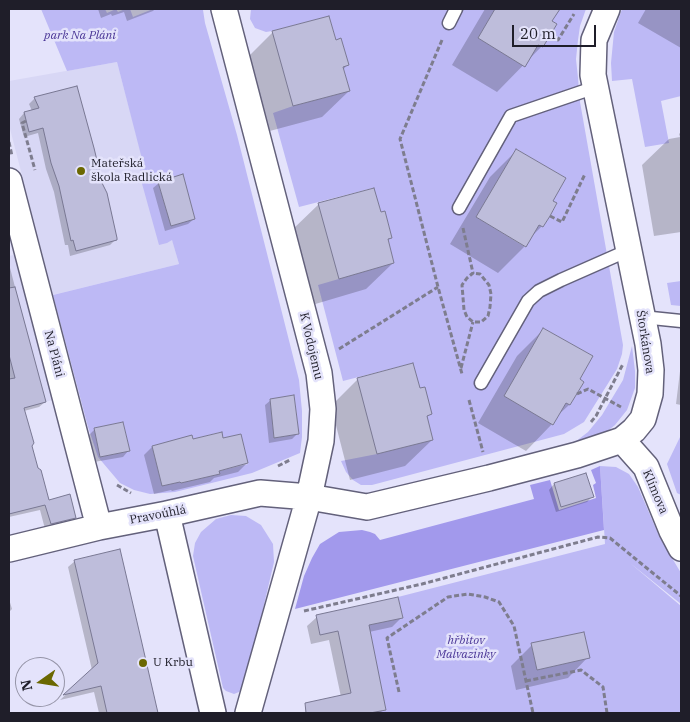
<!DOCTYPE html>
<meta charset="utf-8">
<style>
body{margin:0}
#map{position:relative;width:690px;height:722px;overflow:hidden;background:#e4e3fb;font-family:"IBM Plex Serif",serif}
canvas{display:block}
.frame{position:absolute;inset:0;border:10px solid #1f1e29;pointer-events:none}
.north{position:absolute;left:15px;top:657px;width:50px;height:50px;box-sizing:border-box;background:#e4e3fb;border:1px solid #9594a7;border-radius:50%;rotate:257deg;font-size:14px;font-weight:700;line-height:20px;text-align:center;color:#1f1e29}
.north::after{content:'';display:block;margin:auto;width:18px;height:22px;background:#6b6801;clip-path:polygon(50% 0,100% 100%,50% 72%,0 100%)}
.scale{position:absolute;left:512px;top:25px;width:84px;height:22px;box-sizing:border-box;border:2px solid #1f1e29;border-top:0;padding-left:6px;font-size:15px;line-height:18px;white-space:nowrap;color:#1f1e29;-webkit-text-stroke:4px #e4e3fb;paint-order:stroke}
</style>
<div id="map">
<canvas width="690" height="722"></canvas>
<div class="frame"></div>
<div class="north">N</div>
<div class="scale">20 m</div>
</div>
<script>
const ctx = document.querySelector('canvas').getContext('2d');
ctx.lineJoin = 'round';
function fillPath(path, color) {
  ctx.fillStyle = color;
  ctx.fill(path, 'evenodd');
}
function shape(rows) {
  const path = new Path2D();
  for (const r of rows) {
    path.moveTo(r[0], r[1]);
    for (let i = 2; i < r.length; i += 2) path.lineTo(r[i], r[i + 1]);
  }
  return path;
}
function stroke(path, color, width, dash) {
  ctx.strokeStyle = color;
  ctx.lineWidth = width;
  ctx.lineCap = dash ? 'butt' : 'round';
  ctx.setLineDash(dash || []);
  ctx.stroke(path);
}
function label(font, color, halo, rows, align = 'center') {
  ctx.font = font + ' "IBM Plex Serif",serif';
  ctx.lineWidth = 5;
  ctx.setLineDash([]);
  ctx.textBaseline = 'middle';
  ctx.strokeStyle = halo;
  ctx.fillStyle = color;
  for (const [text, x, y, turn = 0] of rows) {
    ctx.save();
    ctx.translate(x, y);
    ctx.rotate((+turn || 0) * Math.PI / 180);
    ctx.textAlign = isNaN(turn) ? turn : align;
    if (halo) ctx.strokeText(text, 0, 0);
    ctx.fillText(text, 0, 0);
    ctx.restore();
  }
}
fillPath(shape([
 [117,62,143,160,172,239,179,264,53,295,9,125,9,81],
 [17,254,56,399,23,408,9,373,9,256]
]), '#d8d7f5');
fillPath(shape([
 [41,9,105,9,107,13,116,9,118,12,125,9,130,9,133,17,153,9,204,9,203,10,205,23,237,135,299,380,302,411,302,437,300,453,252,473,175,492,150,494,134,490,120,483,98,457,88,427,53,295,179,264,172,240,167,243,159,245,141,180,140,161,142,159,117,62,67,71],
 [183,175,195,219,171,226,158,182],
 [294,395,299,434,274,438,270,399],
 [123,422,130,451,100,457,94,428],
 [221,432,223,438,241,434,248,464,219,471,220,474,181,483,180,482,162,486,152,446,192,436,193,439],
 [251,9,495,9,478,38,524,66,538,45,543,47,550,35,557,24,552,21,559,9,586,9,580,26,578,40,576,59,578,78,580,102,623,345,622,354,617,369,584,422,564,434,372,485,361,485,353,480,346,472,341,461,377,454,433,440,413,363,343,381,318,285,394,263,388,239,392,238,385,211,381,212,373,188,299,207,273,113,293,106,350,91,343,67,349,65,341,39,336,40,329,16,272,31,266,32,255,28,250,19],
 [516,149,566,178,553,201,557,204,550,216,543,227,539,225,525,247,476,217],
 [543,328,593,356,580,379,584,382,570,405,566,403,553,425,504,396],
 [622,9,681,9,681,96,661,101,669,143,645,147,632,79,612,81,611,63,614,32],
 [681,281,681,306,671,305,667,283],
 [632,346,635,371,635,388,627,410,615,425,604,434,575,442,588,432,602,415,623,380],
 [681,435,681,495,677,493,667,464],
 [600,466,616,467,629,474,638,487,660,538,681,573,681,604,630,563,681,606,681,713,370,713,385,710,368,625,403,618,398,597,605,544],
 [584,632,589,658,537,670,531,644],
 [231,515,246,516,261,525,273,544,274,562,245,686,243,689,239,692,234,694,226,691,223,688,193,556,195,543,201,532,216,519]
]), '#bdb9f5');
fillPath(shape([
 [600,466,604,530,295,609,304,576,312,558,320,544,339,532,362,530,370,532,375,534,380,540,534,499,530,485,550,480,559,510,596,498,593,485,596,483,591,470]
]), '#a299ec');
fillPath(shape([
 [98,9,155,9,153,11,127,21,124,12,112,16,111,14,101,18],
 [485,9,558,9,551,21,542,46,497,92,452,65],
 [646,9,681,9,681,48,638,23],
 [273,32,335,41,347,65,343,70,349,91,322,117,266,132,246,59],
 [35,98,99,177,98,178,116,239,110,245,70,256,68,245,65,245,54,192,46,169,38,133,24,137,19,119,24,113,32,111,29,104],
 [681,132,681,232,654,236,642,165,669,139,680,137,679,134],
 [517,150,552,201,542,226,528,240,525,246,498,273,450,244,490,177],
 [159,183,194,219,188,224,165,231,153,188],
 [319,204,391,238,387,241,393,263,366,289,312,305,292,230],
 [9,264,45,402,39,407,24,411,31,446,48,501,75,517,69,523,45,529,40,510,9,517,9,414,17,412,9,380],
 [544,329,579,379,569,405,555,418,552,424,526,451,478,423,517,356],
 [681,363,681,405,676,404],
 [358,379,419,390,430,413,426,418,432,440,405,466,350,480,331,406],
 [271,400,297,434,292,439,269,443,265,405],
 [95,429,128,451,123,457,94,462,89,435],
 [222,440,247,463,238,472,214,478,210,482,172,491,171,490,154,494,144,455,152,447],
 [554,484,592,497,587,502,556,512,549,490],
 [119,550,156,713,99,713,94,692,60,700,92,670,68,567,75,561],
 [9,599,12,609,9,612],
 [317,617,401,618,392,627,369,632,384,709,380,713,307,713,306,712,341,697,329,640,311,644,307,626],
 [532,645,588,657,568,678,516,690,511,666]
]), '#0003');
const building = shape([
 [495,9,560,9,552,21,557,24,543,47,538,45,525,67,478,38,495,9],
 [329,16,336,40,341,38,349,65,343,67,350,91,293,106,272,31,329,16],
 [77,86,94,148,101,177,99,177,107,193,117,238,117,240,76,251,73,240,71,241,59,186,51,163,43,128,29,132,24,112,39,108,34,97,77,86],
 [516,149,566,178,553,201,557,203,550,216,543,227,539,225,526,247,476,217,516,149],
 [183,174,195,219,171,226,158,182,183,174],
 [374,188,381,212,385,211,392,238,388,239,394,263,339,279,318,203,374,188],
 [15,287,46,402,24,408,34,443,32,446,38,468,41,470,49,500,70,494,76,518,51,524,45,505,9,514,9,379,15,378,9,355,9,288,15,287],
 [543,328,593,356,580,379,584,382,570,405,566,403,553,425,504,396,543,328],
 [413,363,420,388,425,387,432,414,427,416,433,440,377,454,357,378,413,363],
 [294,395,299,434,274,438,270,399,294,395],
 [123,422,130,451,100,457,94,428,123,422],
 [222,432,223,438,241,434,248,463,219,471,220,474,181,483,180,482,162,486,152,446,192,435,193,439,222,432],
 [586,473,594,497,561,507,554,483,586,473],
 [120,549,141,639,158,713,107,713,101,686,63,695,98,663,74,560,120,549],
 [398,597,403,618,369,625,386,710,370,713,306,713,305,703,351,693,338,631,320,635,316,615,398,597],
 [584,632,590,658,537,670,531,643,584,632]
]);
fillPath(building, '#bebddb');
stroke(building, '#797893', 1);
const lane = shape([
 [449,23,456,9],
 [459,208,511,116,596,87],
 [642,317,681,321],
 [481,383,528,301,539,291,561,280,629,250]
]);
const street = shape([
 [224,9,319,373,323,409,321,441,309,497,248,713],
 [9,181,99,527],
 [622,440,646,467,672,531,681,548],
 [167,514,213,713],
 [9,549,99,527,167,514,260,493,309,497,367,507,489,478,577,455,622,440,634,430,643,419,650,394,651,370,648,344,593,75,594,40,607,9]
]);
stroke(lane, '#63617b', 15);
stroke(street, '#63617b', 28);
stroke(shape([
 [550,35,558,40,574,14],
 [442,40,400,139,438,287,462,374],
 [26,121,22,123,35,170],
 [9,142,12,156],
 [550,216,562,222,585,174],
 [463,228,473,273,467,278,462,285,464,310,467,317,473,322,481,322,488,316,490,307,491,294,489,285,480,274,473,273],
 [339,349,438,287],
 [461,368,473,322],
 [577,394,588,389,621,407],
 [469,400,483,452],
 [591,422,596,416,623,364],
 [278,466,290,460],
 [117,485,131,493],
 [304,611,422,584,598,537,610,538,681,596],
 [526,681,581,670,603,687,607,713],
 [399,692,387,638,448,597,468,594,485,597,499,602,514,626,533,713]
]), '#7e7d8e', 3, [5, 2.5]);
stroke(lane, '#fff', 12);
stroke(street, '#fff', 25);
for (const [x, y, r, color] of [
 [81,171,5,"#6b6801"],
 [143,663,5,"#6b6801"]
]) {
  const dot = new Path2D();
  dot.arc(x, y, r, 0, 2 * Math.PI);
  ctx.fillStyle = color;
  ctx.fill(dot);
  stroke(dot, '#e4e3fb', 2);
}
label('italic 12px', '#4b3797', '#e4e3fb', [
 ["park Na Pláni",80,36],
 ["hřbitov",466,641],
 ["Malvazinky",466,655]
]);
label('12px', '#1f1e29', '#e4e3fb', [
 ["Mateřská",91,164],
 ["škola Radlická",91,178],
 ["U Krbu",153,663]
], 'left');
label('12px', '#1f1e29', '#e4e3fb', [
 ["Štorkánova",645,342,81],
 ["K Vodojemu",311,346,77],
 ["Na Pláni",54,354,75],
 ["Klímova",655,492,67],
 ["Pravoúhlá",158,515,-11]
]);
</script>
